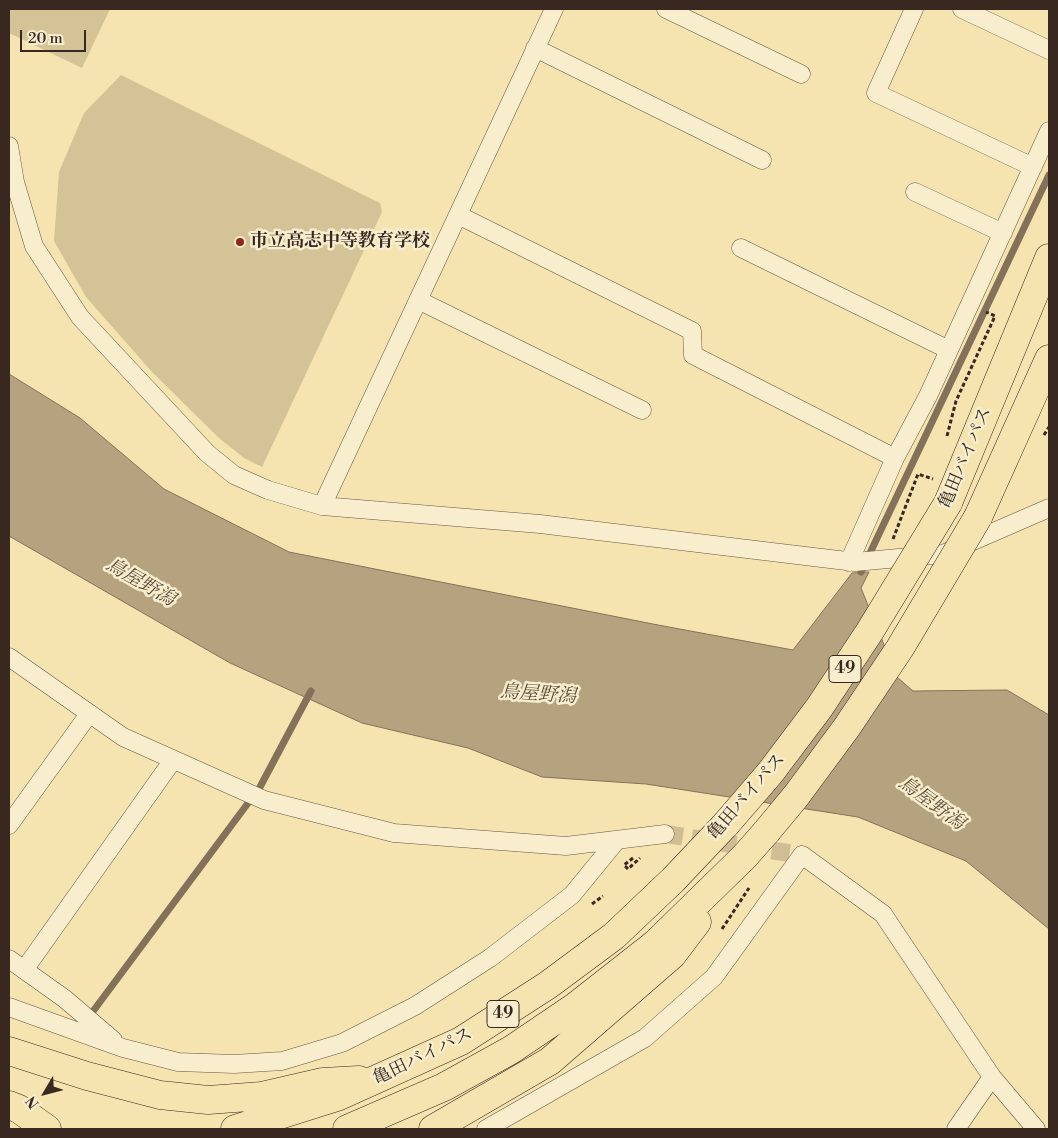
<!DOCTYPE html>
<meta charset="utf-8">
<style>
body{margin:0}
#map{position:relative;width:1058px;height:1138px;overflow:hidden;background:#f5e3b0;font-family:"Libre Bodoni",serif}
canvas{display:block}
.frame{position:absolute;inset:0;border:10px solid #382820;pointer-events:none}
.north{position:absolute;left:20px;top:1068px;width:50px;height:50px;-webkit-text-stroke:4px #f8edcc;paint-order:stroke;rotate:233deg;font-size:14px;font-weight:700;line-height:20px;text-align:center;color:#382820}
.north::after{content:'';display:block;margin:auto;width:18px;height:22px;background:#382820;clip-path:polygon(50% 0,100% 100%,50% 72%,0 100%)}
.scale{position:absolute;left:20px;top:30px;width:66px;height:22px;box-sizing:border-box;border:2px solid #382820;border-top:0;padding-left:6px;font-size:15px;line-height:18px;white-space:nowrap;color:#382820;-webkit-text-stroke:4px #f8edcc;paint-order:stroke}
</style>
<div id="map">
<canvas width="1058" height="1138"></canvas>
<div class="frame"></div>
<div class="north">N</div>
<div class="scale">20 m</div>
</div>
<script>
const ctx = document.querySelector('canvas').getContext('2d');
ctx.lineJoin = 'round';
function fillPath(path, color) {
  ctx.fillStyle = color;
  ctx.fill(path, 'evenodd');
}
function shape(rows) {
  const path = new Path2D();
  for (const r of rows) {
    path.moveTo(r[0], r[1]);
    for (let i = 2; i < r.length; i += 2) path.lineTo(r[i], r[i + 1]);
  }
  return path;
}
function stroke(path, color, width, dash) {
  ctx.strokeStyle = color;
  ctx.lineWidth = width;
  ctx.lineCap = dash ? 'butt' : 'round';
  ctx.setLineDash(dash || []);
  ctx.stroke(path);
}
function label(font, color, halo, rows, align = 'center') {
  ctx.font = font + ' "Libre Bodoni","Noto Serif JP",serif';
  ctx.lineWidth = 5;
  ctx.setLineDash([]);
  ctx.textBaseline = 'middle';
  ctx.strokeStyle = halo;
  ctx.fillStyle = color;
  for (const [text, x, y, turn = 0] of rows) {
    ctx.save();
    ctx.translate(x, y);
    ctx.rotate((+turn || 0) * Math.PI / 180);
    ctx.textAlign = isNaN(turn) ? turn : align;
    if (halo) ctx.strokeText(text, 0, 0);
    ctx.fillText(text, 0, 0);
    ctx.restore();
  }
}
fillPath(shape([
 [9,9,110,9,82,68,9,33],
 [121,75,380,203,382,212,262,467,244,458,219,438,152,372,86,297,54,241,59,172,84,113]
]), '#d5c398');
const water = shape([
 [9,374,80,418,164,489,289,552,658,625,793,650,852,573,869,572,861,588,897,677,913,691,1007,690,1049,715,1049,929,966,861,858,817,646,784,542,777,468,748,362,723,230,663,9,536,9,374]
]);
fillPath(water, '#b5a37f');
stroke(water, '#837259', 1);
stroke(shape([
 [861,572,1049,175],
 [88,1018,260,787,311,691]
]), '#837259', 7);
stroke(shape([
 [665,834,802,855]
]), '#cfbe93', 18, [18, 9]);
const minor = shape([
 [666,9,801,74],
 [914,9,876,93,1033,167],
 [962,9,1049,50],
 [535,48,762,160],
 [9,146,15,182,34,246,80,317,207,453,234,475,268,490,322,506,540,524,855,562,943,554,1049,508],
 [915,192,1003,233],
 [458,215,692,331,693,355,895,458],
 [741,248,949,350],
 [418,300,642,410],
 [322,506,554,9],
 [849,562,895,458,928,396,1049,131],
 [9,657,123,737,264,800,394,833,566,846,665,834],
 [9,825,89,714],
 [9,959,65,999,113,1040],
 [24,970,173,760],
 [9,1007,123,1048,178,1062,234,1064,282,1061,342,1043,415,1006,490,958,572,895,617,840],
 [486,1129,645,1038,714,977,802,855,883,914,992,1077,1036,1129],
 [956,1129,992,1077]
]);
const trunk = shape([
 [948,503,1049,258],
 [978,517,1049,359],
 [9,1051,87,1076,160,1095,208,1100,262,1096,323,1082,359,1080],
 [9,1105,19,1109,47,1129],
 [235,1129,337,1097,461,1041,548,985,614,936,673,880,726,824],
 [347,1129,444,1087,511,1050,576,1006,655,944,745,856,767,831],
 [433,1129,550,1061,672,955,697,922]
]);
stroke(minor, '#675744', 19);
stroke(trunk, '#382820', 29);
stroke(shape([
 [1044,435,1049,427],
 [947,436,956,401,995,316,986,312],
 [893,539,918,474,933,479],
 [633,858,624,865,628,869,640,858],
 [592,904,603,896],
 [722,929,749,888]
]), '#382820', 3, [4, 2.5]);
stroke(minor, '#f8edcc', 18);
stroke(trunk, '#f5e3b0', 28);
const trunkBridge = shape([
 [726,824,770,773,819,708,870,631,948,503],
 [767,831,796,796,847,727,900,648,978,517]
]);
stroke(trunkBridge, '#382820', 29, []);
stroke(trunkBridge, '#f5e3b0', 28);
for (const [x, y, r, color] of [
 [240,242,5,"#8f2418"]
]) {
  const dot = new Path2D();
  dot.arc(x, y, r, 0, 2 * Math.PI);
  ctx.fillStyle = color;
  ctx.fill(dot);
  stroke(dot, '#f8edcc', 2);
}
for (const [x, y, w] of [
 [845,669,32],
 [503,1014,32]
]) {
  const box = new Path2D();
  box.roundRect(x - w / 2, y - 13.5, w, 27, 4);
  ctx.fillStyle = '#f8edcc';
  ctx.fill(box);
  stroke(box, '#382820', 1);
}
label('bold 16px', '#382820', null, [
 ["49",845,669],
 ["49",503,1014]
]);
label('bold 18px', '#382820', '#f8edcc', [
 ["市立高志中等教育学校",250,242]
], 'left');
label('18px', '#382820', '#f8edcc', [
 ["亀田バイパス",966,458,-67],
 ["亀田バイパス",747,797,-49],
 ["亀田バイパス",423,1057,-26]
]);
label('italic 19px', '#5e4d3c', '#f8edcc', [
 ["鳥屋野潟",140,583,30],
 ["鳥屋野潟",538,695,4],
 ["鳥屋野潟",931,804,36]
]);
</script>
